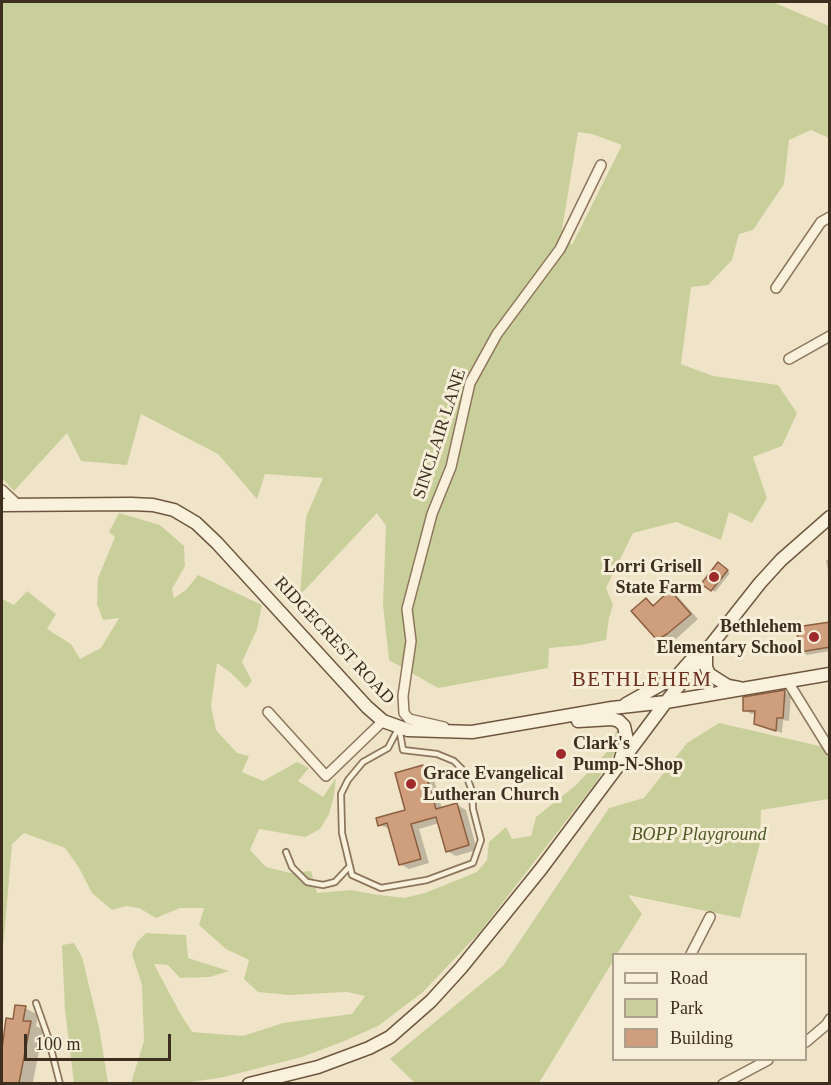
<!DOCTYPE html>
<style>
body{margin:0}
#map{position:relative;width:831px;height:1085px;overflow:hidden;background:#f0e4c8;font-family:"Times New Roman",serif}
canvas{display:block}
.frame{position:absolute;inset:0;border:3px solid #3d2e20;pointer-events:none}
.legend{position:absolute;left:612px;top:953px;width:195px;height:108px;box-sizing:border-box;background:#f7eed8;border:2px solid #ada18e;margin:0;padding:8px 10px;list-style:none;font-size:18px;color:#3d2e20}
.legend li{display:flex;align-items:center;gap:12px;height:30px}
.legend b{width:30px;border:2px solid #ada18e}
.scale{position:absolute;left:24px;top:1034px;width:147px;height:27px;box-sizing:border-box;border:3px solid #3d2e20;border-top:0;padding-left:8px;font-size:18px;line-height:21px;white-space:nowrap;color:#3d2e20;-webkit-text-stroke:4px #f7eed8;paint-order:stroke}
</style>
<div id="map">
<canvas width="831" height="1085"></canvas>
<div class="frame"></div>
<ul class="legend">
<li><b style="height:8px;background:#faf1dc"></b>Road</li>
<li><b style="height:16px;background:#c9cf9b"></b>Park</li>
<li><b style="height:16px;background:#cf9f7d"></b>Building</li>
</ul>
<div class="scale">100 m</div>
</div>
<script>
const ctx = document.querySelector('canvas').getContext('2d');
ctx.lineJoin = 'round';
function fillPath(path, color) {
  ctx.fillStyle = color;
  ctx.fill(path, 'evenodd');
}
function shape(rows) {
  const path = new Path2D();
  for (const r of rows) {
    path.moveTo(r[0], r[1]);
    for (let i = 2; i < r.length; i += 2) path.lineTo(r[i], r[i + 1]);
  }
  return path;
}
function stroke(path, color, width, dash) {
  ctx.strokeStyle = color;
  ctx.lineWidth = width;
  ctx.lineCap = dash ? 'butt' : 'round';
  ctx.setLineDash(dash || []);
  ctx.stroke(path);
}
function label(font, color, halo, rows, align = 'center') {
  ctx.font = font + ' "Times New Roman",serif';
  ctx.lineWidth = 6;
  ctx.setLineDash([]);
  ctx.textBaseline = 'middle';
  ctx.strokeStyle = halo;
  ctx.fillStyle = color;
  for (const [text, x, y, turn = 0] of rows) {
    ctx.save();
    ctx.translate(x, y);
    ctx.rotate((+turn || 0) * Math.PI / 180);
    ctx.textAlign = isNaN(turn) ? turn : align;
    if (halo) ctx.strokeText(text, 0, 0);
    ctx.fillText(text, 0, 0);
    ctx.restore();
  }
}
fillPath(shape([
 [2,2,773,2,829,26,829,138,811,130,789,140,784,184,753,230,739,234,732,260,708,285,691,287,681,364,713,376,778,385,797,413,782,446,753,457,767,498,752,523,729,512,721,540,676,522,633,533,606,588,613,605,609,618,606,640,581,645,549,648,548,668,438,688,389,660,383,605,386,526,377,513,300,595,306,517,323,478,265,474,257,499,218,454,141,414,127,465,81,461,67,433,14,491,2,478],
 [578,132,592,134,622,145,572,245,562,230],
 [119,513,160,525,184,546,185,566,172,589,174,598,186,590,198,575,262,605,257,629,242,662,252,681,246,688,231,673,217,663,211,706,216,730,237,753,249,756,242,772,263,781,297,762,309,768,298,781,323,797,336,778,334,796,329,814,320,829,305,837,259,829,250,850,266,867,290,873,311,871,317,893,351,890,372,894,404,898,425,893,477,872,487,860,489,842,506,827,512,839,531,836,536,817,575,786,606,753,618,728,618,748,594,785,479,933,423,992,378,1026,342,1042,302,1057,224,1077,179,1084,131,1083,144,1041,142,985,132,954,137,942,146,933,186,935,188,958,229,971,210,977,180,978,168,965,154,964,180,1013,192,1032,243,1036,283,1023,352,1014,365,996,347,992,289,995,258,992,244,979,249,960,226,949,199,925,204,908,180,908,156,918,139,908,126,906,112,910,92,893,78,866,65,848,24,833,12,844,2,961,2,599,14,605,27,591,56,614,47,629,71,644,80,659,101,648,119,618,103,620,97,604,98,578,115,537,109,532],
 [719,723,824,747,829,759,829,799,761,810,760,843,740,918,628,895,642,914,617,954,614,954,613,961,539,1083,415,1083,390,1059,503,966,609,808,644,798,687,743],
 [74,943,82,957,99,1027,108,1083,74,1083,65,1010,62,945]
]), '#c9cf9b');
fillPath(shape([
 [826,560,830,560,830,581],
 [722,566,730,573,715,592,703,583],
 [670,592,678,597,698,619,676,639,667,644,658,639,646,600,656,606],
 [830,623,830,651,807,655,801,651],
 [785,692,791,695,789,721,783,720,782,733,756,723,756,714,751,714,745,710],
 [423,767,432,772,442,809,457,805,466,810,477,850,456,856,447,851,439,823,419,829,429,863,409,869,400,864,390,829,380,825,407,811],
 [25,1008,38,1015,36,1026,43,1030,33,1082,35,1084,2,1084,2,1061,7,1020,14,1020]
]), '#0003');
const building = shape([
 [718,562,728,570,711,591,701,584,718,562],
 [670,590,691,614,667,634,657,640,631,611,646,598,653,606,670,590],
 [830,622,830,647,800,652,796,627,830,622],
 [785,690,783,718,777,718,776,731,754,724,755,711,743,711,743,697,785,690],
 [423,765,436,809,457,803,469,845,446,852,436,817,411,824,421,859,399,865,387,823,378,826,376,818,405,810,395,773,423,765],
 [15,1005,26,1006,23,1021,31,1021,19,1083,2,1083,2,1049,6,1018,13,1019,15,1005]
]);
fillPath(building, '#cf9f7d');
stroke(building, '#8d5f41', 1.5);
const lane = shape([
 [399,727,403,750,437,754,454,761,465,772,472,791,473,809,481,840,473,863,427,880,381,888,352,875,342,833,341,794,348,780,363,762,388,748,399,727],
 [286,852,292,867,307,882,323,885,335,882,350,866],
 [36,1003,48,1037,60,1084]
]);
const street = shape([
 [776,288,821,222,830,217],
 [789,359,830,336],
 [2,490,17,504],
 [788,682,830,750],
 [268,712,326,776,383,721],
 [444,727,409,719,404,713,403,696,411,641,407,609,432,514,451,467,470,383,497,334,560,249,601,165],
 [691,954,710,917],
 [806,1042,826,1025,830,1019],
 [723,1084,768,1060]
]);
const secondary = shape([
 [2,505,131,504,153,505,174,510,196,523,217,543,367,707,383,721,408,730,472,732,612,708,666,702,830,674],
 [706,654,706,667,709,674,728,686,739,688],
 [626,704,678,675,693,658],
 [578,721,612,719,619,721,624,726,627,740,621,758],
 [249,1084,318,1067,369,1048,390,1037,431,1001,461,968,541,869,666,702,760,583,781,560,830,517]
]);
stroke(lane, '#8d765c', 8);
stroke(street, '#8d765c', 12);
stroke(secondary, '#6f573f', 15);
stroke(lane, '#faf1dc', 4.5);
stroke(street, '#faf1dc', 9);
stroke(secondary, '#faf1dc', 12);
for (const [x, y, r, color] of [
 [714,577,6,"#9e2a2b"],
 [814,637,6,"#9e2a2b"],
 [561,754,6,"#9e2a2b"],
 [411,784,6,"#9e2a2b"]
]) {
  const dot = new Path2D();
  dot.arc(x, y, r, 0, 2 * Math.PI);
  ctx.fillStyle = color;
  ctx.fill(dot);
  stroke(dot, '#f7eed8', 2);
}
label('18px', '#3d2e20', '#f7eed8', [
 ["SINCLAIR LANE",440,434,-72],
 ["RIDGECREST ROAD",334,641,47]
]);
label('bold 18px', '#3d2e20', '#f7eed8', [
 ["Lorri Grisell",702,567],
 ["State Farm",702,588],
 ["Bethlehem",802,627],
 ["Elementary School",802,648],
 ["Clark's",573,744,"left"],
 ["Pump-N-Shop",573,765,"left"],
 ["Grace Evangelical",423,774,"left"],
 ["Lutheran Church",423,795,"left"]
], 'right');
label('italic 18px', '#4d5a26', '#f7eed8', [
 ["BOPP Playground",699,835]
]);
ctx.letterSpacing = '1.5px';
label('21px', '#6b2e1e', '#f7eed8', [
 ["BETHLEHEM",642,680]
]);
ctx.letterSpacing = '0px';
</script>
